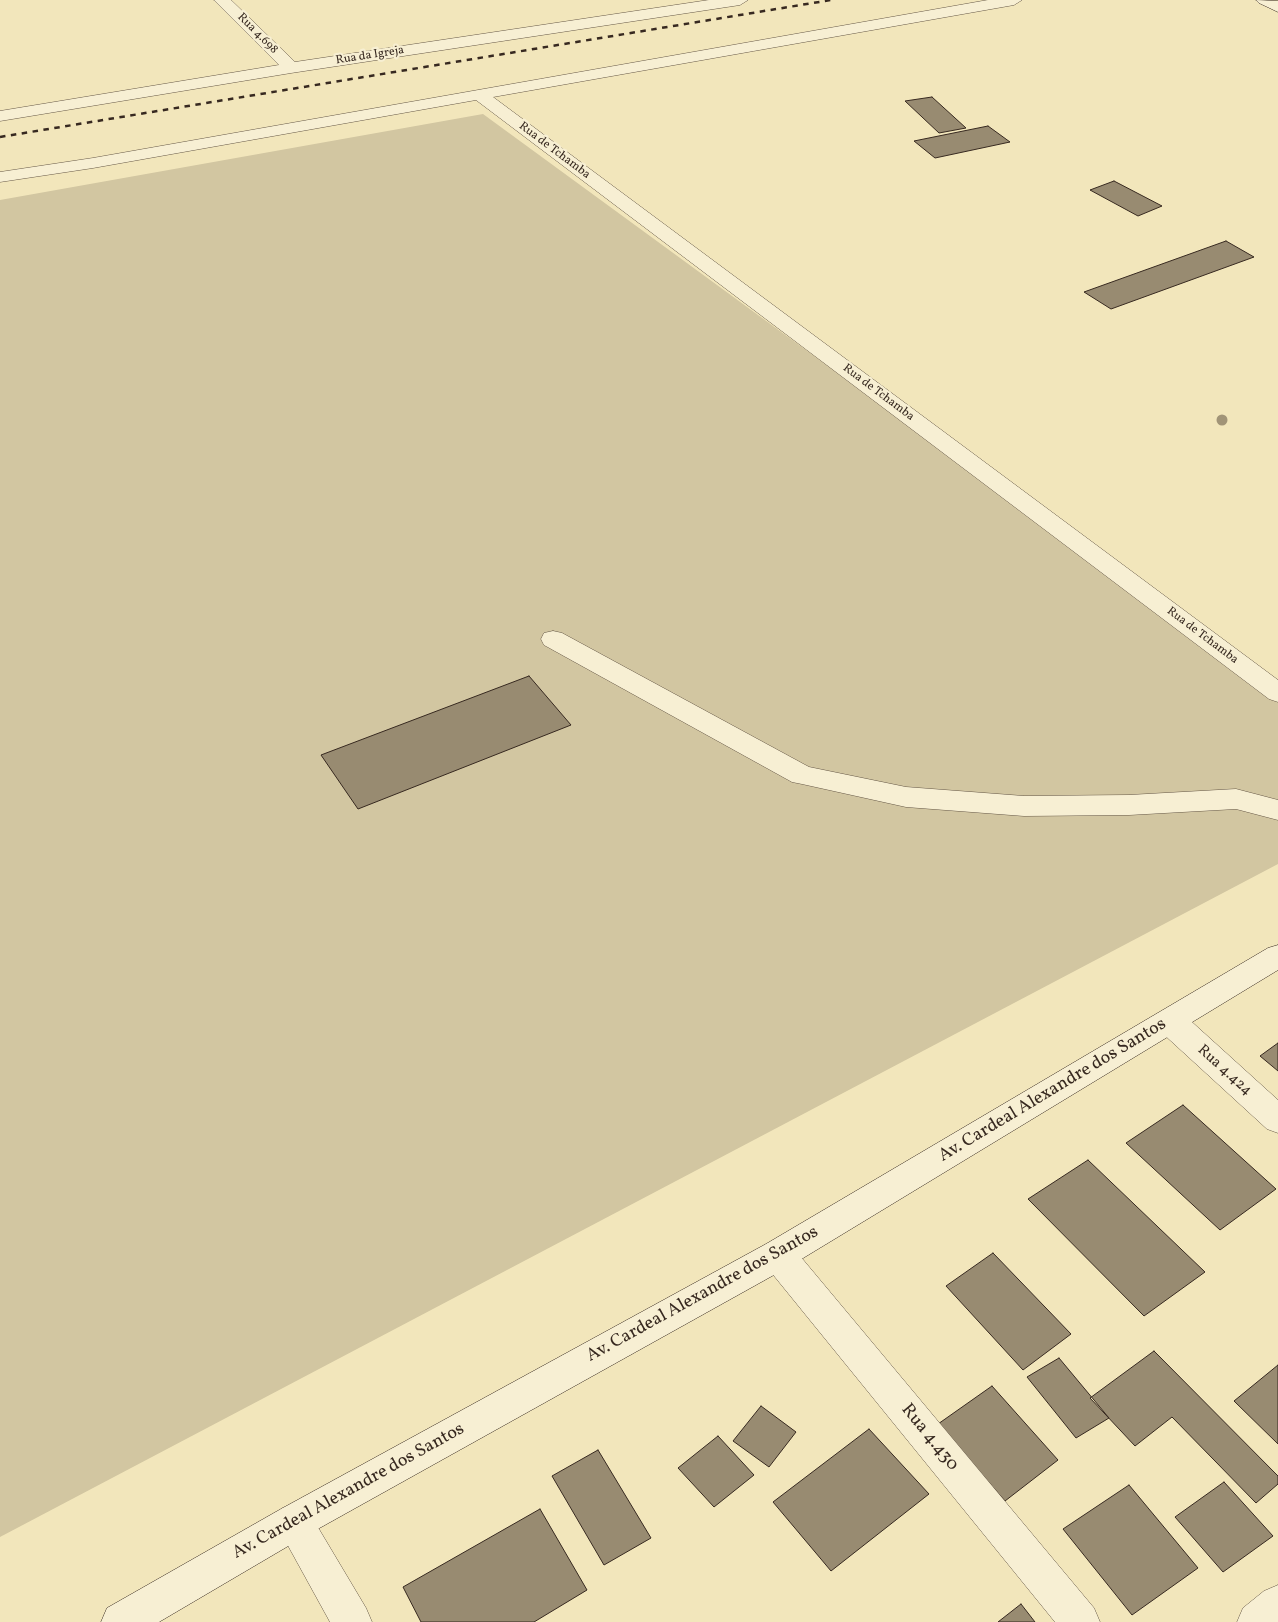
<!DOCTYPE html>
<style>
body{margin:0}
canvas{display:block;background:#f2e6bb}
</style>
<canvas width="1278" height="1622"></canvas>
<script>
const ctx = document.querySelector('canvas').getContext('2d');
ctx.lineJoin = 'round';
function fillPath(path, color) {
  ctx.fillStyle = color;
  ctx.fill(path, 'evenodd');
}
function shape(rows) {
  const path = new Path2D();
  for (const r of rows) {
    path.moveTo(r[0], r[1]);
    for (let i = 2; i < r.length; i += 2) path.lineTo(r[i], r[i + 1]);
  }
  return path;
}
function stroke(path, color, width, dash) {
  ctx.strokeStyle = color;
  ctx.lineWidth = width;
  ctx.lineCap = dash ? 'butt' : 'round';
  ctx.setLineDash(dash || []);
  ctx.stroke(path);
}
function label(font, color, halo, rows, align = 'center') {
  ctx.font = font + ' Vollkorn,serif';
  ctx.lineWidth = 4.5;
  ctx.setLineDash([]);
  ctx.textBaseline = 'middle';
  ctx.strokeStyle = halo;
  ctx.fillStyle = color;
  for (const [text, x, y, turn = 0] of rows) {
    ctx.save();
    ctx.translate(x, y);
    ctx.rotate((+turn || 0) * Math.PI / 180);
    ctx.textAlign = isNaN(turn) ? turn : align;
    if (halo) ctx.strokeText(text, 0, 0);
    ctx.fillText(text, 0, 0);
    ctx.restore();
  }
}
fillPath(shape([
 [483,114,1278,695,1278,864,0,1537,0,200]
]), '#d2c6a1');
const building = shape([
 [932,97,966,128,939,133,905,101,932,97],
 [988,126,1010,142,935,158,914,141,988,126],
 [1114,181,1162,206,1138,216,1090,190,1114,181],
 [1226,241,1254,257,1111,309,1084,292,1226,241],
 [529,676,571,725,358,809,321,755,529,676],
 [1278,1043,1278,1071,1260,1056,1278,1043],
 [1183,1105,1276,1189,1220,1230,1126,1143,1183,1105],
 [1088,1160,1205,1272,1144,1316,1028,1199,1088,1160],
 [993,1253,1071,1334,1023,1370,946,1286,993,1253],
 [1154,1351,1278,1476,1278,1484,1256,1503,1172,1417,1135,1446,1090,1398,1154,1351],
 [1059,1358,1109,1418,1076,1438,1027,1377,1059,1358],
 [1278,1365,1278,1444,1234,1401,1278,1365],
 [992,1386,1058,1460,1005,1501,938,1424,992,1386],
 [761,1406,796,1432,769,1467,733,1441,761,1406],
 [869,1429,929,1494,831,1571,773,1502,869,1429],
 [718,1436,754,1475,714,1507,678,1468,718,1436],
 [598,1450,651,1538,604,1565,552,1476,598,1450],
 [1224,1482,1273,1536,1223,1572,1175,1517,1224,1482],
 [1129,1485,1198,1568,1132,1615,1063,1529,1129,1485],
 [540,1509,587,1590,534,1622,421,1622,403,1587,540,1509],
 [1021,1604,1035,1622,998,1622,1021,1604]
]);
fillPath(building, '#988b71');
stroke(building, '#372920', 1);
const minor = shape([
 [214,0,231,0,295,62,709,0,748,0,740,5,291,73,0,121,0,111,279,65,214,0],
 [988,0,1022,0,1014,5,493,97,1278,680,1278,702,1269,699,476,100,93,168,0,182,0,172,93,158,988,0],
 [553,631,562,633,809,767,906,787,1024,796,1129,795,1236,789,1278,800,1278,820,1236,809,1129,815,1024,816,906,807,802,784,792,782,544,645,541,639,544,633,553,631],
 [1171,1010,1182,1013,1278,1100,1278,1133,1267,1129,1160,1031,1156,1022,1160,1013,1171,1010],
 [778,1240,790,1244,1094,1608,1100,1622,1055,1622,766,1266,761,1255,766,1244,778,1240],
 [294,1503,307,1509,366,1608,372,1622,330,1622,275,1522,281,1509,294,1503],
 [1278,1585,1278,1622,1237,1622,1243,1608,1264,1591,1278,1585]
]);
const secondary = shape([
 [1256,0,1278,1,1278,12,1259,3,1256,0],
 [1278,945,1278,970,790,1266,307,1535,159,1622,101,1622,107,1608,281,1509,766,1244,1268,948,1278,945]
]);
stroke(minor, '#665847', 1);
stroke(secondary, '#372920', 1);
fillPath(minor, '#f7efd3');
fillPath(secondary, '#f7efd3');
stroke(shape([
 [0,137,831,0]
]), '#372920', 2.5, [5.5, 5.5]);
ctx.fillStyle = '#a19477';
for (const [x, y] of [
 [1222,420]
]) {
  ctx.beginPath();
  ctx.arc(x, y, 5.5, 0, 2 * Math.PI);
  ctx.fill();
}
label('12px', '#372920', '#f7efd3', [
 ["Rua 4.698",257,34,45],
 ["Rua da Igreja",370,56,-9],
 ["Rua de Tchamba",554,151,37],
 ["Rua de Tchamba",878,393,37],
 ["Rua de Tchamba",1202,636,37]
]);
label('15px', '#372920', '#f7efd3', [
 ["Rua 4.424",1224,1071,42]
]);
label('18px', '#372920', '#f7efd3', [
 ["Av. Cardeal Alexandre dos Santos",1053,1091,-31],
 ["Av. Cardeal Alexandre dos Santos",703,1295,-29],
 ["Rua 4.430",929,1438,51],
 ["Av. Cardeal Alexandre dos Santos",349,1492,-29]
]);
</script>
